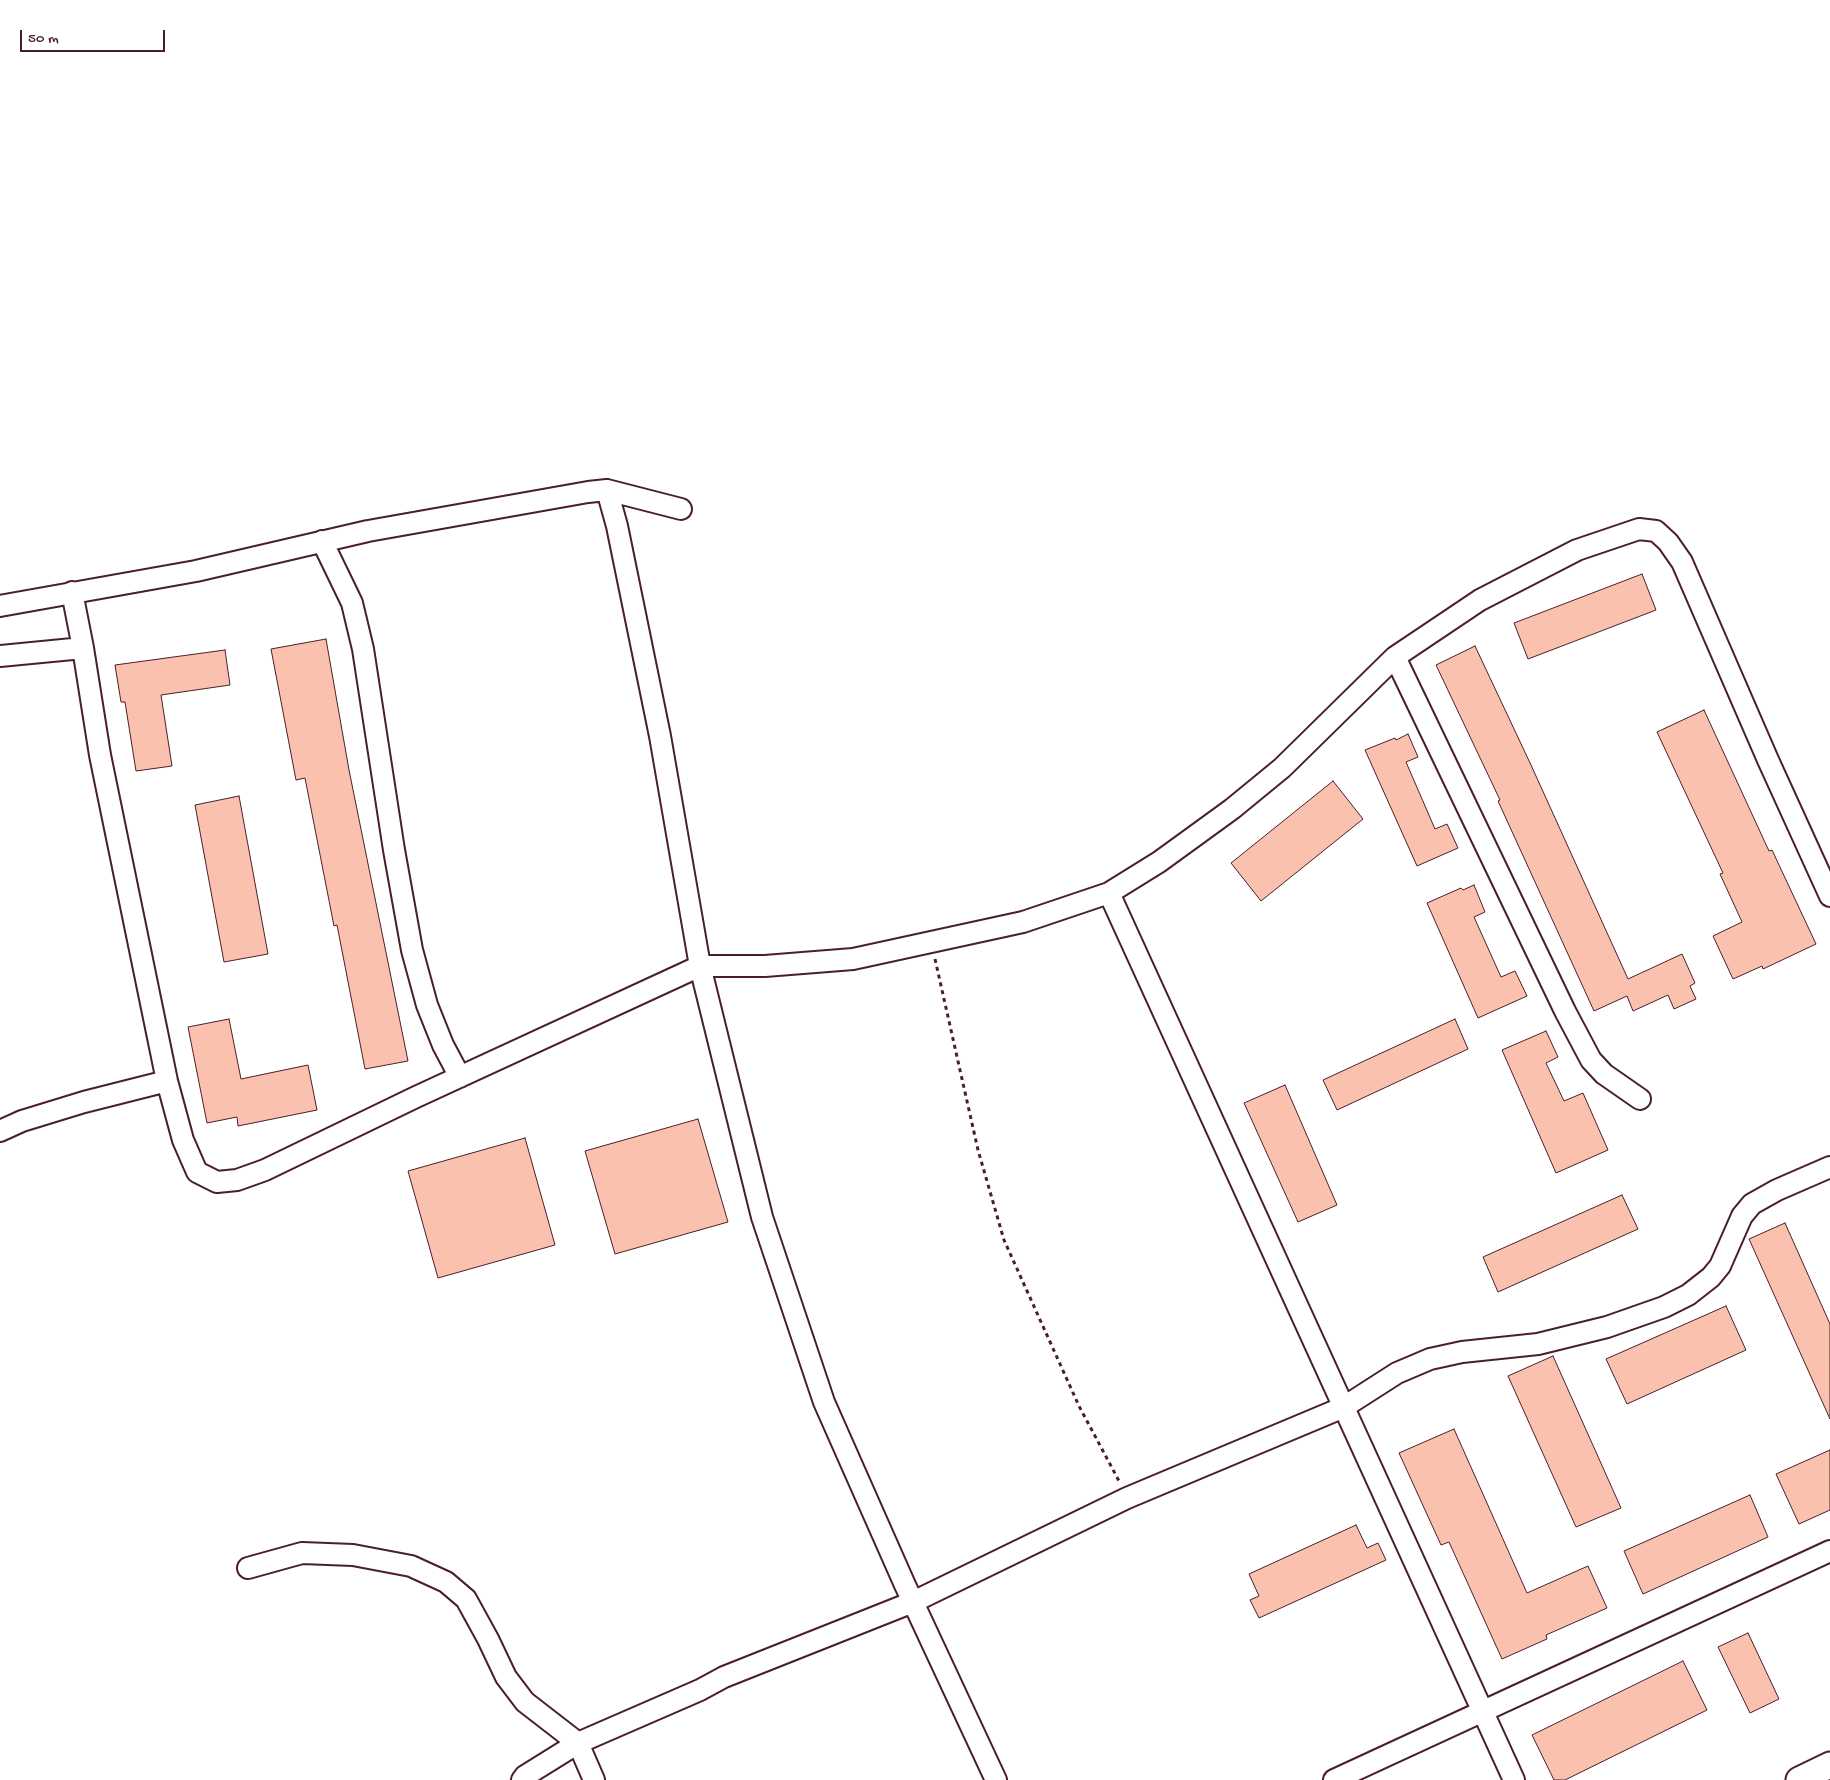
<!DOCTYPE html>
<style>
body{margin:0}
#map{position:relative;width:1830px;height:1780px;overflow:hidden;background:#fff;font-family:"Gochi Hand",sans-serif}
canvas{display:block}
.scale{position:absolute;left:20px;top:30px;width:145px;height:22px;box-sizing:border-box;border:2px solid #4a1f2b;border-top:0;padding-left:6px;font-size:15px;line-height:18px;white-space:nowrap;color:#4a1f2b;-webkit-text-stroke:4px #fff;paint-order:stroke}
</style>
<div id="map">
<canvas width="1830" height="1780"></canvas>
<div class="scale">50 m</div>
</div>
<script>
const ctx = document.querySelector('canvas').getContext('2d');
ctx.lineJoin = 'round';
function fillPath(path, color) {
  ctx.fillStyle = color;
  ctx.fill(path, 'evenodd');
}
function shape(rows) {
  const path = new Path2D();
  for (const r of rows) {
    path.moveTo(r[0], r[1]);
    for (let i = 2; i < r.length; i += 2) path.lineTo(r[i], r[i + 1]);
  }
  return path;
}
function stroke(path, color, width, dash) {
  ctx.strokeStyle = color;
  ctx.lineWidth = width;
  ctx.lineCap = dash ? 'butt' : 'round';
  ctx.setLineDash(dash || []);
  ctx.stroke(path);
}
const building = shape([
 [1642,574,1656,610,1528,659,1514,623,1642,574],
 [326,639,349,770,408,1061,365,1069,337,925,334,926,305,778,296,780,271,649,326,639],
 [1475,646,1531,765,1628,979,1682,954,1695,983,1690,986,1696,999,1674,1009,1668,995,1633,1011,1627,996,1594,1011,1498,801,1500,800,1436,665,1475,646],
 [225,650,230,685,161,695,172,766,136,771,125,702,121,702,115,665,225,650],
 [1704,710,1769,851,1772,850,1816,944,1763,969,1762,966,1733,979,1713,936,1742,922,1720,874,1723,873,1657,732,1704,710],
 [1408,734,1418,757,1406,762,1435,829,1447,824,1458,848,1417,866,1365,750,1395,738,1396,740,1408,734],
 [1333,781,1363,819,1261,901,1231,863,1333,781],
 [239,796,268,954,224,962,195,805,239,796],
 [1474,885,1485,912,1474,917,1501,977,1515,971,1527,996,1478,1018,1427,903,1461,888,1463,890,1474,885],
 [229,1019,241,1079,308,1065,317,1110,238,1126,237,1117,207,1123,188,1027,229,1019],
 [1455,1019,1468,1049,1337,1110,1323,1080,1455,1019],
 [1546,1031,1558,1057,1546,1063,1564,1101,1583,1093,1608,1150,1556,1173,1502,1050,1546,1031],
 [1285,1085,1337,1205,1298,1222,1244,1103,1285,1085],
 [698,1119,728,1222,615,1254,585,1151,698,1119],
 [525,1138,555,1245,438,1278,408,1171,525,1138],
 [1622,1195,1638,1229,1498,1292,1483,1257,1622,1195],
 [1785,1223,1830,1324,1830,1419,1749,1239,1785,1223],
 [1726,1306,1746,1350,1627,1404,1606,1359,1726,1306],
 [1553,1356,1621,1508,1576,1527,1508,1376,1553,1356],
 [1454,1429,1527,1593,1588,1566,1607,1608,1546,1635,1547,1639,1502,1659,1449,1542,1441,1545,1399,1453,1454,1429],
 [1830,1450,1830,1510,1799,1524,1776,1474,1830,1450],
 [1750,1495,1768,1537,1643,1594,1624,1551,1750,1495],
 [1356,1525,1367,1548,1378,1543,1386,1560,1259,1618,1250,1600,1259,1596,1249,1574,1356,1525],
 [1748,1633,1779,1699,1750,1713,1718,1647,1748,1633],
 [1683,1661,1707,1710,1565,1780,1554,1780,1532,1735,1683,1661]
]);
fillPath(building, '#fac1ae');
stroke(building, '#4a1f2b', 1);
const minor = shape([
 [607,490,617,526,660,736,700,966,762,1217,824,1402,905,1585,996,1780],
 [322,541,352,603,363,649,394,850,412,950,427,1005,443,1045,460,1077],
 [72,592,83,648,100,755,167,1081,183,1140,197,1172,217,1182,237,1180,265,1170,416,1097,700,966,765,966,853,959,1023,922,1109,893,1159,862,1232,809,1282,768,1395,657,1480,600,1577,550,1639,529,1656,531,1668,542,1682,562,1768,760,1830,896],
 [0,606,196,571,368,531,588,492,607,490,681,509],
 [0,656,83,648],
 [1395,657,1565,1011,1591,1060,1604,1074,1640,1099],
 [1109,893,1514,1780],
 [0,1131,22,1121,84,1102,167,1081],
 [248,1568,302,1553,353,1555,411,1566,446,1582,466,1599,488,1639,506,1677,525,1702,578,1743,594,1780],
 [522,1780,525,1776,578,1743,700,1690,724,1677,913,1602,1127,1498,1344,1407,1397,1373,1430,1359,1462,1352,1538,1344,1607,1327,1664,1307,1688,1295,1711,1277,1720,1266,1742,1216,1752,1204,1777,1190,1830,1167],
 [1334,1780,1830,1551]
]);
const major = shape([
 [1799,1780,1830,1765]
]);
stroke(minor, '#4a1f2b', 24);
stroke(major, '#4a1f2b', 29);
stroke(shape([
 [935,959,978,1150,1004,1240,1079,1406,1119,1481]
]), '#4a1f2b', 3, [4, 4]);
stroke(minor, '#fff', 20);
stroke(major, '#fff', 25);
</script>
